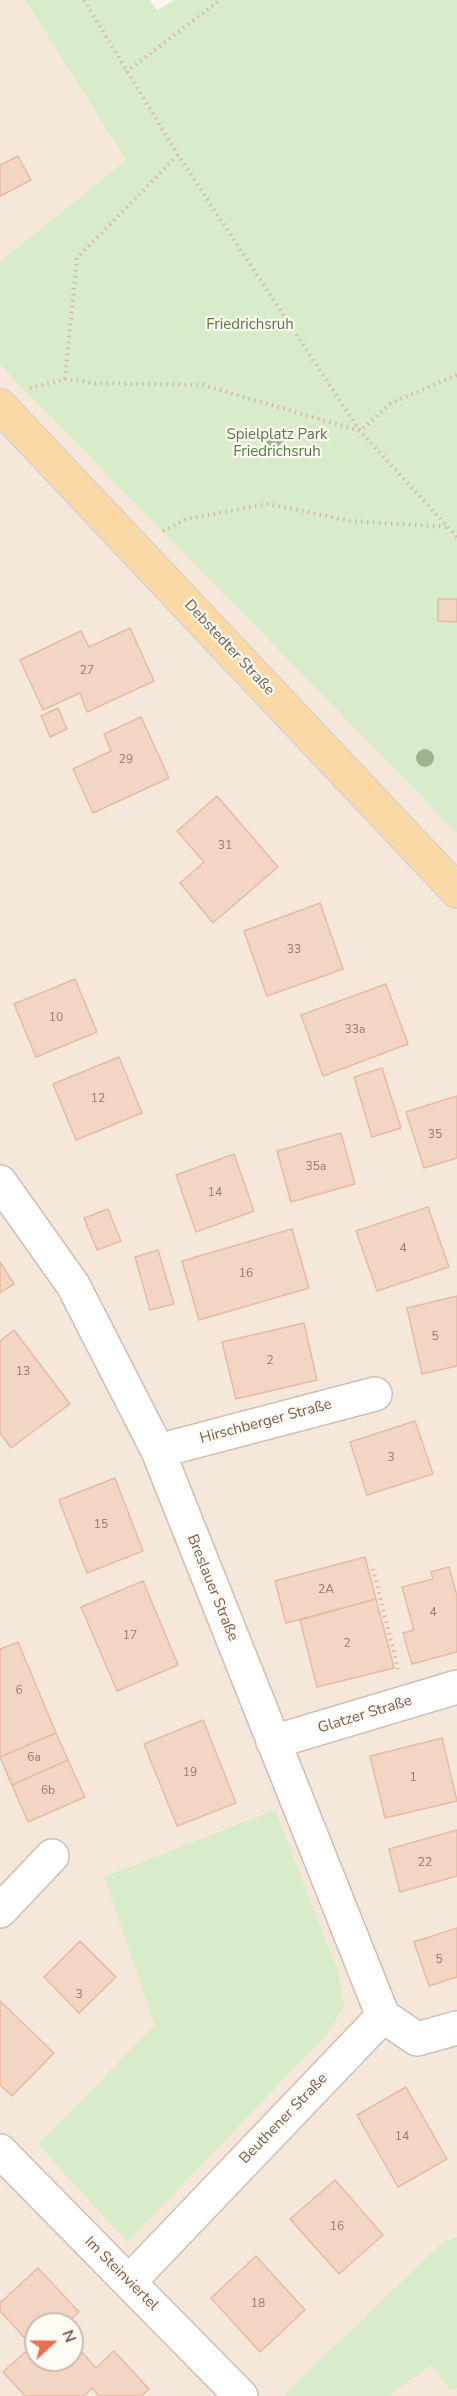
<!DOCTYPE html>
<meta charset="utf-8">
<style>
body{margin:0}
#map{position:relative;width:457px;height:2396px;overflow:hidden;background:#fdf6ec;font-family:"Nunito Sans",sans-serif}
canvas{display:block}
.north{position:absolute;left:24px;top:2312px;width:60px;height:60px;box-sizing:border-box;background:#fffaf3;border:2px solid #cabbb1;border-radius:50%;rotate:69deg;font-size:16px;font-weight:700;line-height:24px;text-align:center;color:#7a5c4d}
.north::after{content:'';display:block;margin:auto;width:21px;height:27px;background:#e76f51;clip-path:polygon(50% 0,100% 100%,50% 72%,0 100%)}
</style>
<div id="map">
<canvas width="457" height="2396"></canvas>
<div class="north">N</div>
</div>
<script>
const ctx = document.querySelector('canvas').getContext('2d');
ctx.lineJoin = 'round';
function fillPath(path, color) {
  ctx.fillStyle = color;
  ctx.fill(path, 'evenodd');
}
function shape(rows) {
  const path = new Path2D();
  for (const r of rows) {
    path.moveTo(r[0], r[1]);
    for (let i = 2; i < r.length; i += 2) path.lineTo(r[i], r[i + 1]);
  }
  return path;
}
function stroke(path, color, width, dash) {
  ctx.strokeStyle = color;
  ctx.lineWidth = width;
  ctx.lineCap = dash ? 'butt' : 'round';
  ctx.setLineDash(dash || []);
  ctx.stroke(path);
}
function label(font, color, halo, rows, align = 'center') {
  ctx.font = font + ' "Nunito Sans",sans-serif';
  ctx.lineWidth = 4.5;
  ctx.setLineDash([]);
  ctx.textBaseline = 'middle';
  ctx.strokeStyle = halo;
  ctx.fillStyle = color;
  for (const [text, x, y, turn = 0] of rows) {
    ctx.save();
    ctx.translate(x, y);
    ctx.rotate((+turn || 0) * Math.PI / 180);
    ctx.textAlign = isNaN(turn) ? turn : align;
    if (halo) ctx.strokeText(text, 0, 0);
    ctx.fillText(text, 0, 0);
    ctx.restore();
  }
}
fillPath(shape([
 [0,0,25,0,126,160,0,261],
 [0,365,457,833,457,2396,0,2396],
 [36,2324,72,2324,72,2360,36,2360]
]), '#f5e8da');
fillPath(shape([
 [25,0,150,0,157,10,174,0,457,0,457,833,0,365,0,261,126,160],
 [275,1810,338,1972,344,2006,328,2033,127,2242,38,2144,155,2025,104,1877],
 [457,2237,457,2388,450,2390,432,2365,387,2396,283,2396,443,2242]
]), '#d8ecc9');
const building = shape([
 [18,156,31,180,0,196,0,165,18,156],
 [438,599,457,599,457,622,438,621,438,599],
 [130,628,154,681,87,712,80,693,43,710,20,660,81,631,89,647,130,628],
 [58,708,67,729,50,737,41,716,58,708],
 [141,717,169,778,93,813,73,769,111,751,104,734,141,717],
 [217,796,278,867,213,923,180,883,204,862,177,831,217,796],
 [320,903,343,969,267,996,244,931,320,903],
 [75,979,97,1032,36,1057,14,1004,75,979],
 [386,984,408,1044,323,1076,301,1015,386,984],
 [119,1057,142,1113,76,1140,53,1084,119,1057],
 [382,1068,401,1128,372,1137,354,1077,382,1068],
 [457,1096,457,1158,424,1168,406,1112,457,1096],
 [341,1133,355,1184,291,1202,277,1151,341,1133],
 [234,1154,254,1211,196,1232,176,1175,234,1154],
 [428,1207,449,1267,377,1291,356,1231,428,1207],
 [108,1209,121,1241,97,1250,84,1218,108,1209],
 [292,1229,309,1288,199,1320,182,1261,292,1229],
 [158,1250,174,1304,150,1310,135,1257,158,1250],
 [0,1262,14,1284,0,1293,0,1262],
 [457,1296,457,1366,422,1374,407,1308,457,1296],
 [304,1323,317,1380,236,1399,222,1342,304,1323],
 [14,1330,70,1404,11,1448,0,1433,0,1341,14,1330],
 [415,1421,433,1474,367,1495,350,1442,415,1421],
 [115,1478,143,1551,87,1573,59,1500,115,1478],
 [365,1557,376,1599,286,1623,275,1581,365,1557],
 [449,1567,457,1596,457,1652,412,1664,403,1633,414,1630,402,1587,433,1579,431,1572,449,1567],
 [143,1581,178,1665,117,1691,81,1607,143,1581],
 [376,1599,394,1668,317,1687,300,1620,376,1599],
 [18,1642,56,1733,0,1757,0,1649,18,1642],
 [203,1720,236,1803,177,1826,144,1744,203,1720],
 [56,1733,68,1760,12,1785,0,1757,56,1733],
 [442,1738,457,1801,385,1818,370,1756,442,1738],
 [68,1760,85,1797,28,1822,12,1785,68,1760],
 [457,1830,457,1876,400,1892,389,1849,457,1830],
 [457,1928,457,1977,429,1986,414,1942,457,1928],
 [80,1941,116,1977,79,2013,44,1977,80,1941],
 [0,2001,54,2053,12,2096,0,2085,0,2001],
 [406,2087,447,2159,398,2187,357,2115,406,2087],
 [335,2180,383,2235,339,2274,290,2219,335,2180],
 [256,2256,305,2310,260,2352,211,2298,256,2256],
 [38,2268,79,2312,66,2324,36,2324,36,2360,72,2360,72,2341,96,2368,114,2351,149,2389,141,2396,99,2396,92,2388,84,2396,25,2396,3,2372,32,2346,0,2311,0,2303,38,2268]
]);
fillPath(building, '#f3d5c3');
stroke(building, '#e6bba3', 1.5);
const minor = shape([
 [0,1182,73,1285,158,1451,383,2016],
 [158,1451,375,1394],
 [273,1742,457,1687],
 [0,1911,52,1856],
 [383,2016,417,2039,457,2028],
 [0,2151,241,2396],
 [129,2282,383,2016]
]);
const major = shape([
 [0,406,457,891]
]);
stroke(minor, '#d1beb0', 36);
stroke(major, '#dad1cd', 36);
stroke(shape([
 [84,0,178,155,360,431,457,537],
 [126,72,220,0],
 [65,379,77,258,178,155],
 [30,388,65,379,95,383,203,385,360,431,391,403,457,375],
 [163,531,186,519,268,504,351,521,448,527],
 [373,1569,398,1669]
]), '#d9b8a5', 4, [1.5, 4.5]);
stroke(minor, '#fff', 33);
stroke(major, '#fbd9a5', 33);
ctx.fillStyle = '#a0b28e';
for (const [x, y] of [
 [274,438],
 [425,758]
]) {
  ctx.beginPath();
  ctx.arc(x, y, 9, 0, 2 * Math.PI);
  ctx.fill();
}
label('12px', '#987a6a', null, [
 ["27",87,671],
 ["29",126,760],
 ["31",225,846],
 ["33",294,950],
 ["10",56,1018],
 ["33a",355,1030],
 ["12",98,1099],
 ["35",435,1135],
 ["35a",316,1167],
 ["14",215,1193],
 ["4",403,1249],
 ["16",246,1274],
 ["5",435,1337],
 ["2",270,1361],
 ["13",23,1372],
 ["3",391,1458],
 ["15",101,1525],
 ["2A",326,1590],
 ["4",433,1613],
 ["17",130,1636],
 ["2",347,1644],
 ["6",19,1691],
 ["6a",34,1758],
 ["19",190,1773],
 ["1",413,1778],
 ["6b",48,1791],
 ["22",425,1863],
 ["5",439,1960],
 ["3",79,1995],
 ["14",402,2137],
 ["16",337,2227],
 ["18",258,2304]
]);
label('15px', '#537a41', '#fffaf3', [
 ["Friedrichsruh",250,325],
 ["Spielplatz Park",277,435],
 ["Friedrichsruh",277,452]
]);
label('15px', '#7a5c4d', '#fffaf3', [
 ["Debstedter Straße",229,648,47],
 ["Hirschberger Straße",266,1422,-15],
 ["Breslauer Straße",212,1588,68],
 ["Glatzer Straße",365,1715,-17],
 ["Beuthener Straße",284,2119,-46],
 ["Im Steinviertel",121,2274,45]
]);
</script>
